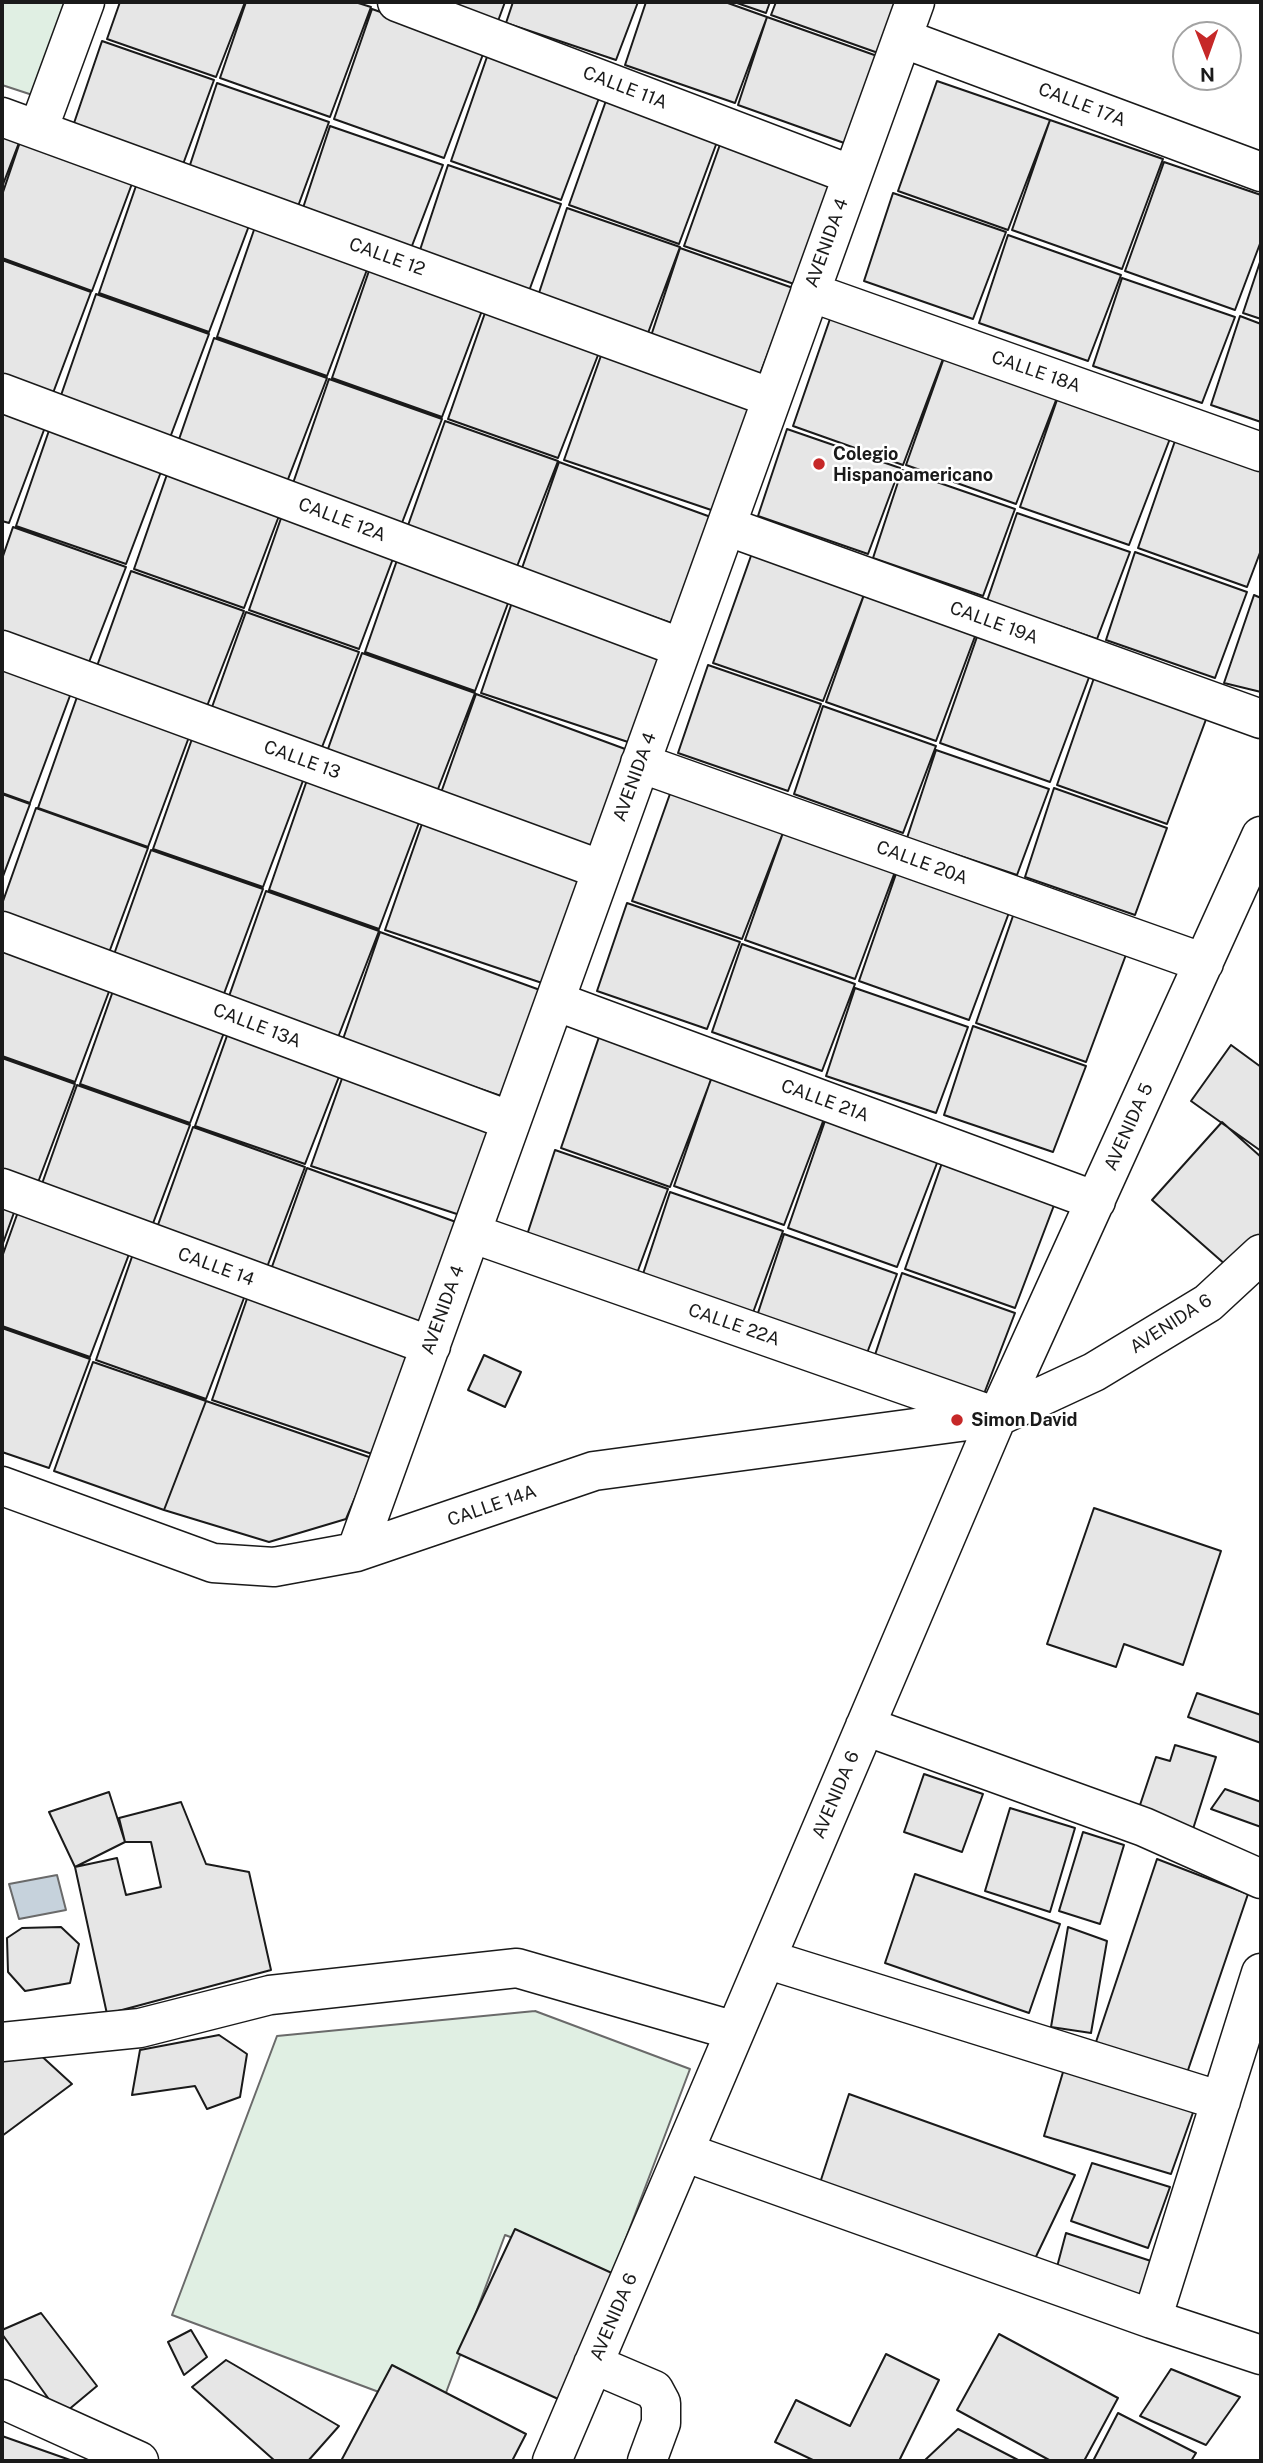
<!DOCTYPE html>
<style>
body{margin:0}
#map{position:relative;width:1263px;height:2463px;overflow:hidden;background:#fff;font-family:"Public Sans",sans-serif}
canvas{display:block}
.frame{position:absolute;inset:0;border:4px solid #1a1a1a;pointer-events:none}
.north{position:absolute;left:1172px;top:21px;width:70px;height:70px;box-sizing:border-box;background:#fff;border:2px solid #a3a3a3;border-radius:50%;rotate:179deg;font-size:19px;font-weight:700;line-height:28px;text-align:center;color:#1a1a1a}
.north::after{content:'';display:block;margin:auto;width:24px;height:32px;background:#c62828;clip-path:polygon(50% 0,100% 100%,50% 72%,0 100%)}
</style>
<div id="map">
<canvas width="1263" height="2463"></canvas>
<div class="frame"></div>
<div class="north">N</div>
</div>
<script>
const ctx = document.querySelector('canvas').getContext('2d');
ctx.lineJoin = 'round';
function fillPath(path, color) {
  ctx.fillStyle = color;
  ctx.fill(path, 'evenodd');
}
function shape(rows) {
  const path = new Path2D();
  for (const r of rows) {
    path.moveTo(r[0], r[1]);
    for (let i = 2; i < r.length; i += 2) path.lineTo(r[i], r[i + 1]);
  }
  return path;
}
function stroke(path, color, width, dash) {
  ctx.strokeStyle = color;
  ctx.lineWidth = width;
  ctx.lineCap = dash ? 'butt' : 'round';
  ctx.setLineDash(dash || []);
  ctx.stroke(path);
}
function label(font, color, halo, rows, align = 'center') {
  ctx.font = font + ' "Public Sans",sans-serif';
  ctx.lineWidth = 5;
  ctx.setLineDash([]);
  ctx.textBaseline = 'middle';
  ctx.strokeStyle = halo;
  ctx.fillStyle = color;
  for (const [text, x, y, turn = 0] of rows) {
    ctx.save();
    ctx.translate(x, y);
    ctx.rotate((+turn || 0) * Math.PI / 180);
    ctx.textAlign = isNaN(turn) ? turn : align;
    if (halo) ctx.strokeText(text, 0, 0);
    ctx.fillText(text, 0, 0);
    ctx.restore();
  }
}
const green = shape([
 [2,2,92,2,66,106,2,85,2,2],
 [535,2011,690,2069,612,2275,505,2235,438,2414,172,2315,277,2036,535,2011]
]);
fillPath(green, '#e0efe3');
stroke(green, '#6a6a6a', 2);
const water = shape([
 [57,1875,66,1910,19,1919,9,1884,57,1875]
]);
fillPath(water, '#c6d2dc');
stroke(water, '#6a6a6a', 2);
const building = shape([
 [120,2,245,2,216,77,107,39,120,2],
 [246,2,355,2,371,7,330,117,220,78,246,2],
 [442,2,505,2,498,21,442,2],
 [513,2,638,2,616,60,506,23,513,2],
 [646,2,725,2,767,17,735,103,625,65,646,2],
 [734,2,770,2,766,13,734,2],
 [776,2,901,2,881,54,771,15,776,2],
 [372,9,485,49,444,158,334,119,372,9],
 [767,17,880,57,847,144,738,105,767,17],
 [102,41,214,80,182,167,72,129,102,41],
 [489,51,602,90,561,200,451,161,489,51],
 [937,81,1050,120,1008,230,898,191,937,81],
 [217,83,329,122,297,209,188,171,217,83],
 [608,95,720,134,679,244,569,205,608,95],
 [1050,120,1163,159,1122,269,1012,230,1050,120],
 [330,126,443,165,410,251,301,214,330,126],
 [2,134,20,140,2,187,2,134],
 [723,136,835,175,794,284,684,246,723,136],
 [20,142,133,181,92,291,2,258,2,195,20,142],
 [1164,162,1261,195,1261,241,1235,310,1125,271,1164,162],
 [448,165,561,204,529,291,419,253,448,165],
 [137,183,250,223,209,332,99,293,137,183],
 [893,193,1006,232,973,319,864,281,893,193],
 [567,208,680,247,648,333,538,296,567,208],
 [255,227,368,267,327,376,217,337,255,227],
 [1008,235,1121,275,1088,361,979,323,1008,235],
 [680,248,793,288,760,374,651,336,680,248],
 [1261,259,1261,319,1243,313,1261,259],
 [2,260,91,292,50,401,2,384,2,260],
 [370,268,483,308,442,417,332,378,370,268],
 [1122,278,1235,317,1202,403,1093,366,1122,278],
 [96,294,209,334,168,443,58,404,96,294],
 [486,310,600,350,558,458,448,419,486,310],
 [831,316,944,356,903,465,793,426,831,316],
 [1240,316,1261,324,1261,422,1211,405,1240,316],
 [214,338,327,378,285,487,176,448,214,338],
 [603,350,762,408,723,514,564,460,603,350],
 [945,355,1058,395,1016,504,906,465,945,355],
 [329,379,442,419,400,528,291,489,329,379],
 [2,397,50,414,9,523,2,521,2,397],
 [1058,397,1171,436,1129,545,1020,507,1058,397],
 [54,416,167,456,126,564,16,526,54,416],
 [445,421,558,461,516,569,406,531,445,421],
 [787,429,900,468,868,554,758,516,787,429],
 [1176,438,1261,468,1261,550,1247,587,1138,548,1176,438],
 [172,460,285,500,244,608,134,569,172,460],
 [559,462,719,520,680,626,521,571,559,462],
 [902,470,1015,509,983,596,873,558,902,470],
 [287,501,400,540,359,649,249,610,287,501],
 [1017,513,1130,552,1097,639,987,601,1017,513],
 [13,527,126,567,84,675,2,647,2,559,13,527],
 [403,543,516,582,475,691,365,652,403,543],
 [1135,552,1247,592,1215,678,1106,640,1135,552],
 [752,553,865,592,823,701,713,663,752,553],
 [131,571,244,611,202,719,92,680,131,571],
 [519,582,679,641,640,746,481,693,519,582],
 [865,592,977,631,936,741,826,702,865,592],
 [1254,595,1261,598,1261,692,1224,683,1254,595],
 [246,612,359,652,317,760,207,721,246,612],
 [978,634,1091,672,1050,782,940,743,978,634],
 [362,653,475,693,433,802,323,763,362,653],
 [708,665,821,704,788,791,678,753,708,665],
 [2,669,71,693,30,803,2,793,2,669],
 [1095,675,1208,714,1167,824,1057,785,1095,675],
 [476,694,636,753,597,858,437,804,476,694],
 [77,697,189,737,148,847,38,808,77,697],
 [823,706,936,746,903,833,794,794,823,706],
 [192,739,304,778,263,887,153,849,192,739],
 [936,750,1049,789,1017,875,907,838,936,750],
 [307,780,420,820,379,929,269,890,307,780],
 [1054,788,1167,828,1135,915,1025,877,1054,788],
 [671,791,784,830,742,939,632,901,671,791],
 [2,794,30,804,2,879,2,794],
 [36,808,148,848,107,958,2,920,2,904,36,808],
 [423,821,583,878,545,984,385,930,423,821],
 [784,830,896,869,855,979,745,940,784,830],
 [151,850,263,889,222,999,112,960,151,850],
 [897,871,1010,910,969,1020,859,981,897,871],
 [266,891,379,931,337,1040,227,1002,266,891],
 [627,903,740,942,707,1029,597,991,627,903],
 [1014,913,1127,952,1086,1062,976,1023,1014,913],
 [380,932,540,990,501,1096,342,1042,380,932],
 [2,936,116,973,75,1082,2,1056,2,936],
 [742,944,855,984,822,1071,712,1032,742,944],
 [119,974,231,1014,190,1123,80,1084,119,974],
 [855,988,968,1027,936,1113,826,1076,855,988],
 [234,1016,347,1056,305,1164,195,1126,234,1016],
 [973,1026,1086,1066,1053,1152,944,1115,973,1026],
 [599,1037,712,1077,670,1187,561,1148,599,1037],
 [1231,1045,1261,1067,1261,1151,1191,1101,1231,1045],
 [350,1056,510,1114,472,1219,311,1166,350,1056],
 [2,1058,75,1084,34,1193,2,1182,2,1058],
 [712,1076,825,1116,784,1225,674,1186,712,1076],
 [77,1085,190,1125,149,1234,38,1195,77,1085],
 [826,1118,939,1158,897,1267,788,1228,826,1118],
 [1222,1122,1261,1157,1261,1244,1235,1273,1152,1200,1222,1122],
 [193,1127,305,1167,264,1275,154,1236,193,1127],
 [555,1150,668,1189,636,1276,526,1238,555,1150],
 [943,1160,1056,1200,1015,1308,905,1269,943,1160],
 [307,1168,467,1226,428,1332,268,1278,307,1168],
 [670,1192,783,1231,751,1318,641,1280,670,1192],
 [2,1202,16,1207,2,1246,2,1202],
 [19,1209,131,1249,90,1357,2,1326,2,1257,19,1209],
 [784,1234,897,1274,864,1361,755,1322,784,1234],
 [134,1251,247,1290,206,1399,96,1360,134,1251],
 [902,1273,1015,1313,982,1399,873,1361,902,1273],
 [250,1290,410,1349,372,1454,212,1400,250,1290],
 [2,1328,90,1359,49,1468,2,1452,2,1328],
 [484,1355,521,1372,505,1407,468,1390,484,1355],
 [93,1362,206,1401,164,1510,54,1471,93,1362],
 [206,1401,372,1458,346,1519,269,1542,164,1510,206,1401],
 [1094,1508,1221,1551,1183,1665,1124,1644,1116,1667,1047,1644,1094,1508],
 [1197,1693,1261,1715,1261,1743,1188,1717,1197,1693],
 [1175,1745,1216,1757,1193,1829,1138,1811,1156,1757,1170,1761,1175,1745],
 [924,1774,983,1794,962,1852,904,1832,924,1774],
 [1225,1789,1261,1802,1261,1827,1211,1809,1225,1789],
 [109,1792,125,1842,75,1867,49,1812,109,1792],
 [181,1802,206,1864,249,1872,271,1970,107,2014,75,1867,117,1858,126,1895,161,1887,151,1842,125,1842,119,1818,181,1802],
 [1010,1808,1075,1828,1050,1912,985,1891,1010,1808],
 [1083,1832,1124,1845,1100,1924,1059,1911,1083,1832],
 [1157,1859,1248,1894,1187,2073,1095,2045,1157,1859],
 [915,1874,1060,1924,1029,2013,885,1963,915,1874],
 [61,1927,79,1944,70,1983,25,1991,8,1972,7,1938,22,1928,61,1927],
 [1068,1927,1107,1941,1091,2033,1051,2027,1068,1927],
 [12,2029,72,2084,2,2136,2,2040,12,2029],
 [219,2035,247,2054,240,2097,207,2109,195,2086,132,2095,140,2050,219,2035],
 [1066,2062,1195,2107,1171,2174,1044,2136,1066,2062],
 [849,2094,1075,2175,1031,2267,818,2189,849,2094],
 [1092,2163,1170,2187,1148,2248,1071,2221,1092,2163],
 [515,2229,625,2279,567,2403,457,2353,515,2229],
 [1066,2233,1154,2262,1137,2310,1053,2282,1066,2233],
 [41,2313,97,2386,61,2416,2,2334,2,2330,41,2313],
 [191,2330,207,2357,184,2375,168,2342,191,2330],
 [999,2334,1118,2398,1084,2461,1051,2461,957,2410,999,2334],
 [886,2354,939,2380,899,2461,815,2461,775,2442,796,2400,850,2426,886,2354],
 [226,2360,339,2426,308,2461,275,2461,192,2387,226,2360],
 [392,2365,526,2434,512,2461,341,2461,392,2365],
 [1171,2369,1240,2397,1206,2445,1140,2416,1171,2369],
 [1118,2413,1196,2453,1191,2461,1093,2461,1118,2413],
 [958,2429,1020,2461,924,2461,958,2429],
 [2,2436,73,2461,2,2461,2,2436]
]);
fillPath(building, '#e6e6e6');
stroke(building, '#1a1a1a', 2);
const street = shape([
 [397,2,852,175],
 [902,38,1261,172],
 [2,117,772,398],
 [38,130,85,2],
 [810,292,1261,452],
 [2,393,682,648],
 [726,526,1261,719],
 [2,650,602,870],
 [640,763,1204,963],
 [2,931,511,1121],
 [555,1001,1096,1201],
 [2,1188,431,1346],
 [471,1233,988,1414],
 [2,1486,213,1563,274,1567,356,1552,594,1471,997,1417,1094,1372,1208,1303,1261,1254],
 [356,1552,915,2],
 [865,1726,1144,1827,1261,1879],
 [766,1959,1221,2101],
 [2,2042,140,2028,270,1995,517,1968,735,2031],
 [684,2152,1152,2319,1261,2355],
 [1152,2319,1261,1973],
 [593,2364,654,2390,661,2403,661,2423,647,2461],
 [2,2399,139,2461],
 [552,2461,997,1417,1261,836]
]);
stroke(street, '#1a1a1a', 41);
stroke(street, '#fff', 38);
for (const [x, y, r, color] of [
 [819,464,7,"#c62828"],
 [957,1420,7,"#c62828"]
]) {
  const dot = new Path2D();
  dot.arc(x, y, r, 0, 2 * Math.PI);
  ctx.fillStyle = color;
  ctx.fill(dot);
  stroke(dot, '#fff', 2.5);
}
label('18px', '#1a1a1a', '#fff', [
 ["CALLE 11A",625,88,21],
 ["CALLE 17A",1082,105,21],
 ["AVENIDA 4",827,243,-70],
 ["CALLE 12",387,257,20],
 ["CALLE 18A",1036,372,19],
 ["CALLE 12A",342,520,21],
 ["CALLE 19A",994,623,20],
 ["CALLE 13",302,760,20],
 ["AVENIDA 4",635,777,-70],
 ["CALLE 20A",922,863,20],
 ["CALLE 13A",257,1026,21],
 ["CALLE 21A",825,1101,20],
 ["AVENIDA 5",1129,1127,-66],
 ["CALLE 14",216,1267,20],
 ["AVENIDA 4",443,1310,-70],
 ["AVENIDA 6",1171,1324,-33],
 ["CALLE 22A",734,1325,19],
 ["CALLE 14A",492,1506,-19],
 ["AVENIDA 6",836,1795,-67],
 ["AVENIDA 6",614,2317,-67]
]);
label('bold 18px', '#1a1a1a', '#fff', [
 ["Colegio",833,454],
 ["Hispanoamericano",833,475],
 ["Simon David",971,1420]
], 'left');
</script>
